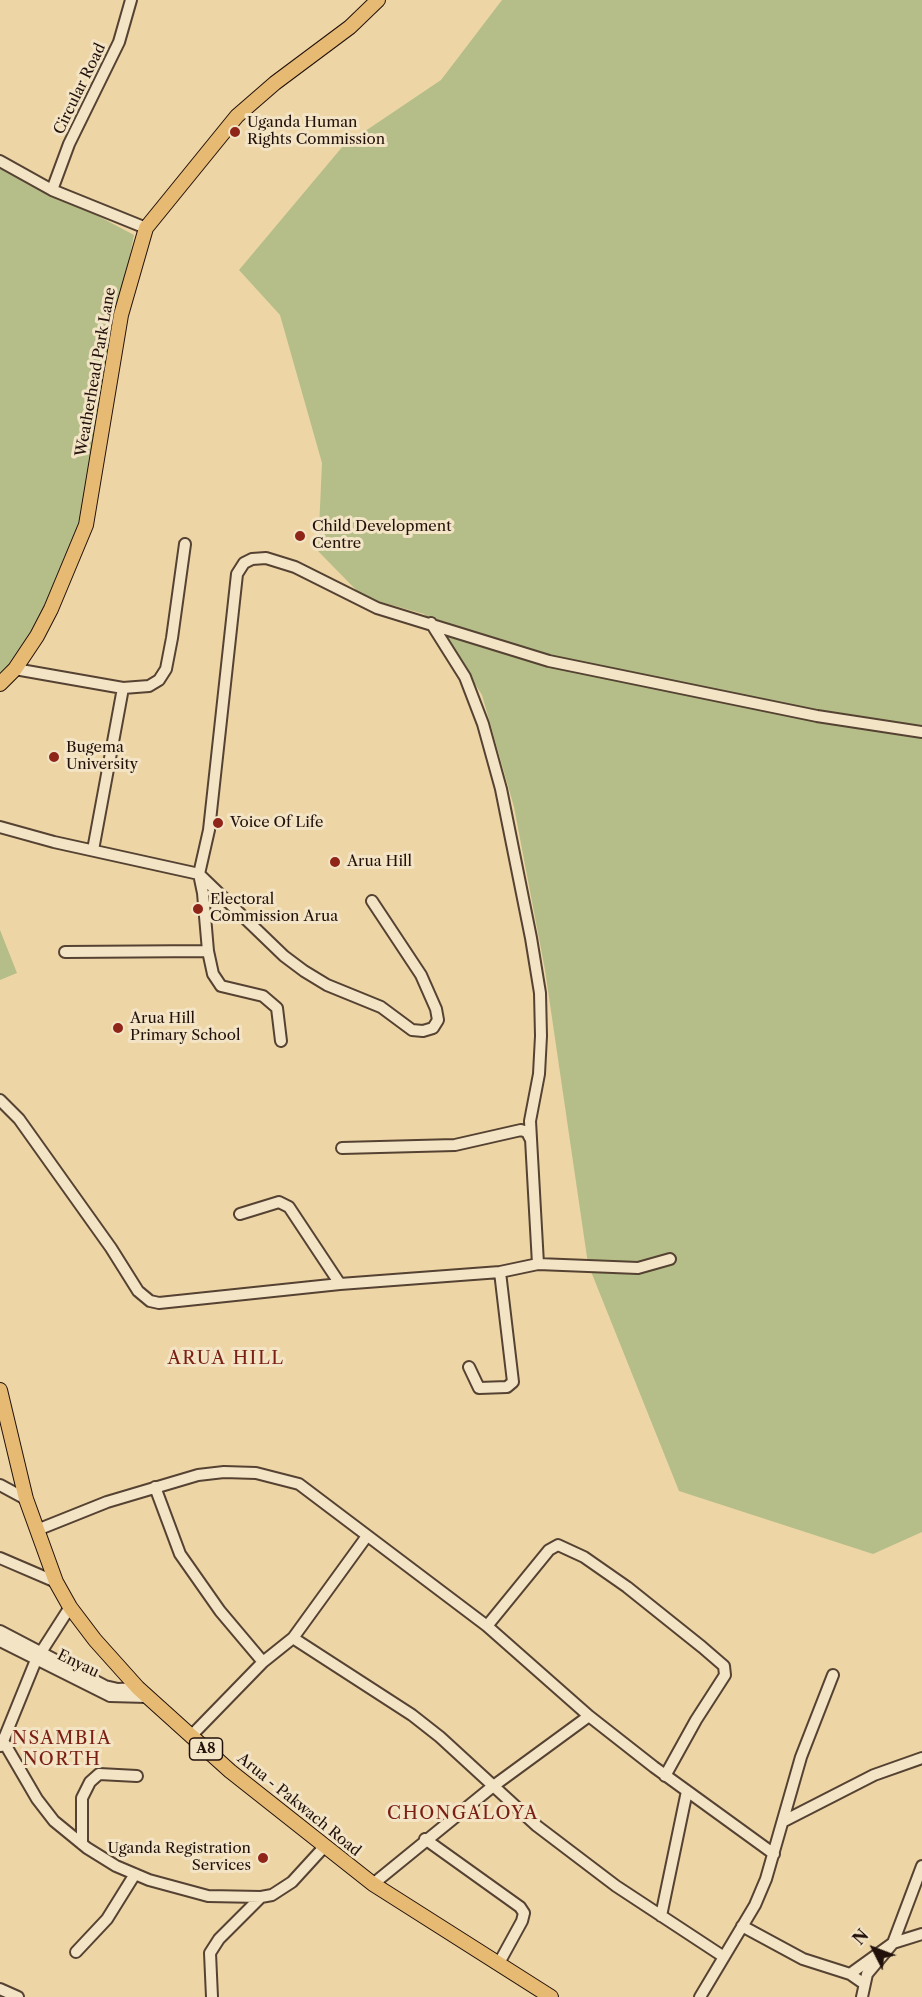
<!DOCTYPE html>
<style>
body{margin:0}
#map{position:relative;width:922px;height:1997px;overflow:hidden;background:#edd5a6;font-family:"Libre Caslon Text",serif}
canvas{display:block}
.north{position:absolute;left:844px;top:1919px;width:60px;height:60px;-webkit-text-stroke:4px #f3e4c5;paint-order:stroke;rotate:312deg;font-size:16px;font-weight:700;line-height:24px;text-align:center;color:#22110b}
.north::after{content:'';display:block;margin:auto;width:21px;height:27px;background:#22110b;clip-path:polygon(50% 0,100% 100%,50% 72%,0 100%)}
</style>
<div id="map">
<canvas width="922" height="1997"></canvas>
<div class="north">N</div>
</div>
<script>
const ctx = document.querySelector('canvas').getContext('2d');
ctx.lineJoin = 'round';
function fillPath(path, color) {
  ctx.fillStyle = color;
  ctx.fill(path, 'evenodd');
}
function shape(rows) {
  const path = new Path2D();
  for (const r of rows) {
    path.moveTo(r[0], r[1]);
    for (let i = 2; i < r.length; i += 2) path.lineTo(r[i], r[i + 1]);
  }
  return path;
}
function stroke(path, color, width, dash) {
  ctx.strokeStyle = color;
  ctx.lineWidth = width;
  ctx.lineCap = dash ? 'butt' : 'round';
  ctx.setLineDash(dash || []);
  ctx.stroke(path);
}
function label(font, color, halo, rows, align = 'center') {
  ctx.font = font + ' "Libre Caslon Text",serif';
  ctx.lineWidth = 6;
  ctx.setLineDash([]);
  ctx.textBaseline = 'middle';
  ctx.strokeStyle = halo;
  ctx.fillStyle = color;
  for (const [text, x, y, turn = 0] of rows) {
    ctx.save();
    ctx.translate(x, y);
    ctx.rotate((+turn || 0) * Math.PI / 180);
    ctx.textAlign = isNaN(turn) ? turn : align;
    if (halo) ctx.strokeText(text, 0, 0);
    ctx.fillText(text, 0, 0);
    ctx.restore();
  }
}
fillPath(shape([
 [502,0,922,0,922,1532,873,1554,679,1491,588,1264,545,970,514,807,482,695,444,635,424,614,363,597,318,551,322,463,280,315,239,270,343,146,441,80],
 [0,164,134,235,104,383,90,504,48,610,17,660,0,676],
 [0,930,17,973,0,980]
]), '#b5be88');
const minor = shape([
 [0,161,52,190,146,228],
 [52,190,69,144,119,42,131,0],
 [431,623,465,677,483,724,501,789,531,938,540,993,541,1036,539,1074,530,1121,538,1264],
 [15,669,123,688,149,686,159,680,166,669,172,638,185,544],
 [0,827,54,842,199,874,209,830,237,574,244,563,252,559,266,558,295,567,377,608,549,661,817,716,922,732],
 [93,850,123,688],
 [199,874,284,956,304,971,327,985,381,1007,412,1030,423,1031,433,1028,438,1020,436,1009,421,975,372,901],
 [208,951,213,974,221,986,263,996,277,1008,281,1041],
 [65,952,208,951,203,893,199,874],
 [0,1100,19,1119,111,1248,138,1291,150,1301,159,1303,340,1284,500,1272,538,1264,638,1268,670,1259],
 [342,1148,455,1145,521,1130,527,1132,530,1138],
 [240,1214,279,1202,289,1207,340,1284],
 [469,1367,479,1388,507,1387,513,1382,500,1272],
 [0,1485,26,1499],
 [155,1487,180,1554,220,1611,263,1662],
 [37,1530,107,1502,198,1475,224,1472,256,1473,299,1484,487,1626,589,1716,654,1767,774,1854],
 [0,1558,56,1582],
 [487,1626,549,1550,558,1545,584,1557,627,1587,702,1647,724,1666,725,1675,696,1720,665,1776],
 [0,1631,105,1686,118,1689,138,1688],
 [293,1638,412,1715,440,1737,537,1826,616,1886,724,1957],
 [0,1641,110,1696,147,1697],
 [191,1736,263,1662,293,1638,367,1536],
 [2,1739,37,1799,54,1821,87,1848,116,1866,149,1880,208,1896,261,1897,272,1895,292,1882,324,1847],
 [1,1746,36,1660,70,1607],
 [784,1821,874,1775,922,1758],
 [425,1839,520,1907,524,1913,522,1921,499,1963],
 [82,1844,82,1798,90,1782,99,1774,137,1776],
 [373,1884,492,1787,589,1716],
 [661,1916,687,1791],
 [742,1926,803,1959,850,1974,863,1983],
 [76,1952,107,1919,135,1874],
 [850,1974,893,1943,922,1934],
 [0,1989,18,1997],
 [212,1997,210,1953,219,1939,261,1897],
 [700,1997,755,1905,766,1879,801,1757,833,1675],
 [862,1997,867,1974,893,1943,922,1866]
]);
const major = shape([
 [0,684,15,669,37,636,51,609,86,525,121,315,146,228,237,116,275,83,350,27,378,0],
 [0,1390,26,1499,56,1582,70,1607,95,1640,138,1688,230,1771,373,1884,551,1997]
]);
stroke(minor, '#554232', 14);
stroke(major, '#22110b', 16);
stroke(minor, '#f3e4c5', 10);
stroke(major, '#e6ba73', 14);
for (const [x, y, r, color] of [
 [235,132,6,"#8f2418"],
 [300,536,6,"#8f2418"],
 [54,757,6,"#8f2418"],
 [218,823,6,"#8f2418"],
 [335,862,6,"#8f2418"],
 [198,909,6,"#8f2418"],
 [118,1028,6,"#8f2418"],
 [263,1858,6,"#8f2418"]
]) {
  const dot = new Path2D();
  dot.arc(x, y, r, 0, 2 * Math.PI);
  ctx.fillStyle = color;
  ctx.fill(dot);
  stroke(dot, '#f3e4c5', 2);
}
for (const [x, y, w] of [
 [206,1749,33]
]) {
  const box = new Path2D();
  box.roundRect(x - w / 2, y - 11, w, 22, 4.5);
  ctx.fillStyle = '#f3e4c5';
  ctx.fill(box);
  stroke(box, '#22110b', 1.5);
}
label('bold 14px', '#22110b', null, [
 ["A8",206,1749]
]);
label('15px', '#22110b', '#f3e4c5', [
 ["Circular Road",80,89,-64],
 ["Weatherhead Park Lane",96,372,-80],
 ["Enyau",78,1664,26],
 ["Arua - Pakwach Road",299,1805,39]
]);
label('15px', '#22110b', '#f3e4c5', [
 ["Uganda Human",247,123],
 ["Rights Commission",247,140],
 ["Child Development",312,527],
 ["Centre",312,544],
 ["Bugema",66,748],
 ["University",66,765],
 ["Voice Of Life",230,823],
 ["Arua Hill",347,862],
 ["Electoral",210,900],
 ["Commission Arua",210,917],
 ["Arua Hill",130,1019],
 ["Primary School",130,1036],
 ["Uganda Registration",251,1849,"right"],
 ["Services",251,1866,"right"]
], 'left');
ctx.letterSpacing = '1.5px';
label('18px', '#7a1f14', '#f3e4c5', [
 ["ARUA HILL",226,1359],
 ["NSAMBIA",62,1739],
 ["NORTH",62,1760],
 ["CHONGALOYA",463,1814]
]);
ctx.letterSpacing = '0px';
</script>
